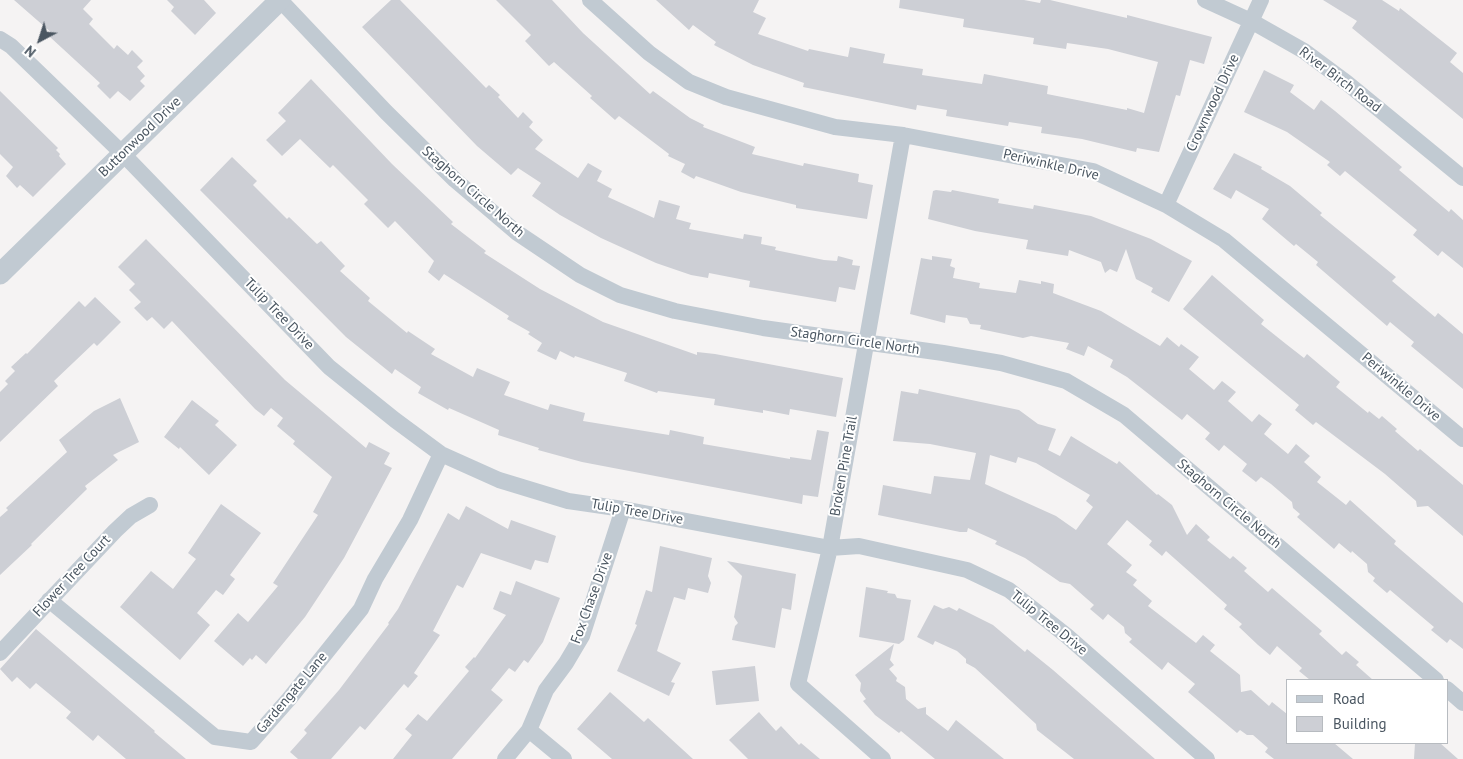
<!DOCTYPE html>
<style>
body{margin:0}
#map{position:relative;width:1463px;height:759px;overflow:hidden;background:#f5f3f3;font-family:"PT Sans",sans-serif}
canvas{display:block}
.legend{position:absolute;left:1286px;top:679px;width:162px;height:65px;box-sizing:border-box;background:#fff;border:1px solid #b7bbc0;margin:0;padding:6px 9px;list-style:none;font-size:15px;color:#4a5661}
.legend li{display:flex;align-items:center;gap:10px;height:25px}
.legend b{width:25px;border:1px solid #b7bbc0}
.north{position:absolute;left:15px;top:15px;width:50px;height:50px;-webkit-text-stroke:4px #fff;paint-order:stroke;rotate:220deg;font-size:14px;font-weight:700;line-height:20px;text-align:center;color:#4a5661}
.north::after{content:'';display:block;margin:auto;width:18px;height:22px;background:#4a5661;clip-path:polygon(50% 0,100% 100%,50% 72%,0 100%)}
</style>
<div id="map">
<canvas width="1463" height="759"></canvas>
<ul class="legend">
<li><b style="height:6px;background:#c1cad2"></b>Road</li>
<li><b style="height:14px;background:#cdcfd5"></b>Building</li>
</ul>
<div class="north">N</div>
</div>
<script>
const ctx = document.querySelector('canvas').getContext('2d');
ctx.lineJoin = 'round';
function fillPath(path, color) {
  ctx.fillStyle = color;
  ctx.fill(path, 'evenodd');
}
function shape(rows) {
  const path = new Path2D();
  for (const r of rows) {
    path.moveTo(r[0], r[1]);
    for (let i = 2; i < r.length; i += 2) path.lineTo(r[i], r[i + 1]);
  }
  return path;
}
function stroke(path, color, width, dash) {
  ctx.strokeStyle = color;
  ctx.lineWidth = width;
  ctx.lineCap = dash ? 'butt' : 'round';
  ctx.setLineDash(dash || []);
  ctx.stroke(path);
}
function label(font, color, halo, rows, align = 'center') {
  ctx.font = font + ' "PT Sans",sans-serif';
  ctx.lineWidth = 4;
  ctx.setLineDash([]);
  ctx.textBaseline = 'middle';
  ctx.strokeStyle = halo;
  ctx.fillStyle = color;
  for (const [text, x, y, turn = 0] of rows) {
    ctx.save();
    ctx.translate(x, y);
    ctx.rotate((+turn || 0) * Math.PI / 180);
    ctx.textAlign = isNaN(turn) ? turn : align;
    if (halo) ctx.strokeText(text, 0, 0);
    ctx.fillText(text, 0, 0);
    ctx.restore();
  }
}
fillPath(shape([
 [14,0,91,0,83,9,93,19,89,24,114,49,117,45,128,55,132,50,143,61,137,67,145,76,140,81,145,86,130,101,118,91,110,99,97,86,100,83,50,37,53,34],
 [167,0,204,0,216,13,195,35,171,11,174,7],
 [391,0,400,0,486,88,489,85,500,95,498,97,518,118,523,112,533,122,529,127,543,140,535,149,578,178,588,163,602,171,597,181,612,189,608,197,654,218,659,200,680,206,676,219,691,223,689,229,743,239,744,234,762,237,761,244,776,247,775,250,824,260,837,261,838,256,853,260,852,265,860,266,855,290,839,287,836,302,749,287,750,281,709,273,708,278,691,275,656,263,601,238,560,215,532,196,541,183,518,168,511,175,477,146,362,27],
 [496,0,552,0,583,33,650,94,653,91,690,118,704,125,703,127,755,147,752,154,803,166,804,163,859,174,858,182,873,185,867,219,796,208,796,205,741,192,696,176,694,179,681,172,685,164,668,156,669,154,619,116,615,120,590,98,592,96,554,62,549,66,547,64,525,41,531,35],
 [656,0,759,0,753,12,766,18,758,34,808,51,809,49,848,57,850,47,885,54,883,63,923,69,922,75,982,84,984,74,1048,86,1047,94,1127,110,1127,108,1144,113,1158,62,1108,49,1067,43,1066,49,1033,44,1034,38,963,27,964,19,899,8,900,0,1024,0,1040,3,1041,0,1050,0,1127,18,1127,15,1212,37,1204,64,1190,60,1180,96,1176,95,1159,152,1137,148,1136,152,1082,139,1041,133,1042,127,1009,122,1008,126,946,116,947,110,917,105,916,110,803,87,804,83,753,65,714,45,716,42,693,25,689,30],
 [1323,0,1382,0,1399,11,1400,8,1457,53,1450,62,1463,73,1463,119,1352,28,1357,21],
 [1264,70,1294,85,1290,92,1314,110,1321,100,1335,111,1402,167,1399,170,1449,212,1451,209,1463,220,1463,268,1442,251,1438,256,1413,235,1417,230,1345,171,1340,176,1327,165,1330,162,1287,132,1244,112],
 [311,79,392,164,453,222,451,224,486,251,484,253,540,289,603,322,697,355,697,352,715,354,843,378,836,417,790,409,789,415,763,410,763,413,714,405,715,399,658,391,657,393,624,381,627,373,575,356,574,358,560,351,556,360,537,351,542,343,528,334,530,332,507,319,509,316,444,274,439,281,428,272,434,261,395,221,388,228,364,204,368,200,333,165,330,168,300,139,282,156,266,140,286,121,278,113],
 [0,91,58,148,56,150,60,154,59,156,66,164,33,197,20,185,17,188,6,176,13,167,0,154],
 [1234,153,1262,167,1261,169,1290,186,1322,213,1320,215,1396,277,1392,281,1435,317,1438,313,1463,334,1463,389,1411,346,1414,342,1390,322,1387,326,1316,265,1318,262,1296,244,1294,246,1262,219,1269,209,1236,190,1231,199,1213,189],
 [232,157,257,181,253,185,287,219,289,217,317,244,321,241,345,266,340,271,370,298,368,301,407,333,408,331,435,349,431,354,473,377,477,368,510,382,504,395,548,410,550,404,585,413,583,421,669,435,670,430,704,437,703,444,790,459,790,457,811,460,817,430,829,432,818,497,803,495,802,504,582,462,538,450,539,448,498,435,499,430,449,408,448,410,418,393,421,387,395,369,392,374,346,337,200,190],
 [936,190,951,192,952,190,999,199,998,203,1033,209,1034,205,1091,216,1151,239,1192,261,1169,302,1151,292,1153,288,1136,279,1126,249,1117,272,1110,269,1105,273,1101,262,1069,250,1068,256,1026,249,1028,240,975,231,928,219,933,191],
 [146,239,285,380,366,448,369,442,390,453,384,464,392,468,344,558,305,617,266,664,256,655,252,660,250,658,243,666,214,641,238,613,248,622,278,586,273,583,318,515,313,512,332,477,293,444,295,441,277,426,283,418,271,408,264,416,255,409,172,321,164,329,152,317,147,321,134,308,141,302,129,290,135,284,118,267],
 [932,256,952,259,950,266,955,268,953,278,980,283,979,288,1016,293,1019,280,1041,284,1041,281,1054,284,1053,293,1101,311,1160,346,1167,337,1179,347,1181,344,1199,357,1189,369,1214,390,1222,381,1236,392,1228,401,1252,422,1259,414,1272,424,1264,434,1288,454,1296,444,1310,456,1304,462,1321,477,1317,482,1346,505,1350,500,1396,541,1394,544,1463,603,1463,649,1450,639,1447,643,1431,630,1434,627,1390,590,1387,593,1373,581,1375,578,1368,572,1367,564,1352,551,1351,553,1339,543,1334,549,1297,517,1300,514,1293,508,1292,502,1271,484,1261,477,1256,482,1242,471,1247,464,1224,445,1219,451,1205,439,1210,433,1187,414,1182,420,1127,377,1110,367,1113,360,1088,346,1084,356,1066,349,1069,343,1031,336,1023,338,980,329,981,325,970,324,967,318,946,315,945,323,910,314,921,258,932,260],
 [1212,275,1264,320,1261,324,1286,344,1304,358,1307,354,1340,382,1336,387,1368,413,1369,411,1379,419,1382,416,1397,429,1395,431,1418,451,1420,449,1463,485,1463,536,1428,506,1417,507,1416,501,1385,474,1316,422,1313,425,1295,410,1299,405,1183,309],
 [95,297,121,322,97,346,94,343,54,381,58,386,0,442,0,392,8,384,5,381,15,371,11,367,26,353,27,354,79,301,85,307],
 [919,389,1019,410,1038,424,1056,429,1048,450,1060,456,1071,436,1117,464,1119,461,1157,495,1158,494,1172,505,1187,535,1196,524,1210,537,1207,540,1230,559,1233,556,1247,568,1244,571,1268,592,1272,588,1322,631,1319,634,1342,655,1346,651,1359,662,1356,665,1373,680,1310,680,1299,671,1302,668,1277,646,1270,655,1258,645,1239,627,1242,624,1224,609,1227,605,1166,551,1162,556,1149,545,1152,541,1127,520,1107,544,1132,565,1126,572,1137,580,1133,585,1152,601,1148,606,1196,643,1203,635,1215,645,1210,651,1240,675,1241,692,1251,690,1269,706,1272,702,1287,714,1287,743,1334,743,1353,759,1274,759,1265,752,1268,748,1253,735,1247,735,1240,730,1237,733,1188,692,1195,684,1168,662,1162,670,1129,642,1132,639,1125,633,1124,627,1108,614,1103,620,1090,609,1094,605,1070,584,1060,582,1025,558,995,544,997,541,968,528,967,532,960,532,878,515,883,485,931,494,934,476,970,480,976,453,930,444,893,441,901,391,918,394],
 [990,455,1016,463,1018,457,1036,463,1090,495,1086,501,1093,507,1076,530,1056,516,985,484],
 [120,398,139,442,113,455,118,460,85,486,87,489,31,544,32,545,0,575,0,517,8,510,6,508,67,452,59,440,94,411],
 [192,400,219,421,215,425,237,445,209,475,180,447,179,449,164,437],
 [221,504,261,533,230,575,235,579,223,595,216,590,197,613,210,625,180,660,120,607,151,571,173,589,196,559,188,553],
 [466,506,508,529,511,520,556,536,548,563,535,560,531,570,481,553,463,588,457,585,433,631,440,635,414,673,418,676,408,688,404,684,365,730,360,726,331,759,298,759,290,752,307,733,304,730,339,690,389,624,388,623,398,609,448,513,459,520],
 [660,546,712,558,708,576,711,583,708,593,688,588,685,600,674,597,657,651,681,663,671,682,675,683,669,696,617,671,637,625,635,624,646,590,652,592],
 [727,561,796,574,791,610,782,608,775,648,732,640,735,626,738,623,734,617,742,576],
 [516,581,560,598,543,642,528,663,524,660,515,672,509,668,491,690,503,700,452,759,393,759,412,735,405,729,418,714,427,721,469,671,465,667,474,657,475,658,506,615,493,609,500,591,511,595],
 [866,587,888,591,887,593,895,594,897,598,911,600,904,640,899,644,859,637],
 [934,605,943,609,949,607,957,611,959,608,993,625,1025,652,1027,649,1053,670,1155,759,1074,759,1037,730,1036,724,975,668,966,663,966,659,957,651,935,641,933,645,917,637],
 [36,629,155,731,154,732,186,759,126,759,98,735,93,741,66,718,71,712,36,683,30,689,17,677,12,682,0,669],
 [894,644,890,660,894,665,889,669,897,678,896,681,905,687,906,699,918,709,926,707,926,714,948,731,956,720,1004,759,935,759,901,731,899,733,875,715,863,701,866,699,860,691,861,683,855,675],
 [755,666,759,701,716,705,712,671],
 [610,692,644,722,648,718,693,759,612,759,577,729],
 [759,712,776,731,781,726,799,745,801,743,820,759,748,759,729,740],
 [1415,743,1440,743,1458,759,1414,759]
]), '#cdcfd5');
stroke(shape([
 [280,0,386,112,455,180,516,232,580,275,620,295,675,311,763,328,943,353,1001,363,1066,381,1124,415,1436,680],
 [590,0,649,53,689,82,726,97,835,127,903,135,1093,171,1166,205,1224,240,1463,439],
 [1205,0,1251,21,1304,51,1347,83,1463,178],
 [0,39,11,46,123,154,329,367,395,420,441,454,499,480,568,501,623,509,830,548,859,546,967,570,1009,590,1067,636,1207,759],
 [1166,205,1261,0],
 [49,600,215,737,251,742,289,699,361,609,375,579,410,520,441,454],
 [0,653,115,531,131,516,150,505],
 [1447,689,1463,703],
 [529,730,564,759],
 [505,759,529,730,546,690,566,663,582,636,623,509],
 [883,759,798,684,830,548,903,135]
]), '#c1cad2', 16);
stroke(shape([
 [0,274,280,0]
]), '#c1cad2', 21);
label('14px', '#4a5661', '#fff', [
 ["River Birch Road",1340,80,37],
 ["Crownwood Drive",1213,103,-65],
 ["Buttonwood Drive",140,137,-44],
 ["Periwinkle Drive",1051,165,13],
 ["Staghorn Circle North",473,192,41],
 ["Tulip Tree Drive",279,314,46],
 ["Staghorn Circle North",855,341,8],
 ["Periwinkle Drive",1401,387,40],
 ["Broken Pine Trail",844,466,-80],
 ["Staghorn Circle North",1229,504,40],
 ["Tulip Tree Drive",637,512,10],
 ["Flower Tree Court",72,576,-47],
 ["Fox Chase Drive",592,598,-70],
 ["Tulip Tree Drive",1049,623,39],
 ["Gardengate Lane",292,693,-50]
]);
</script>
